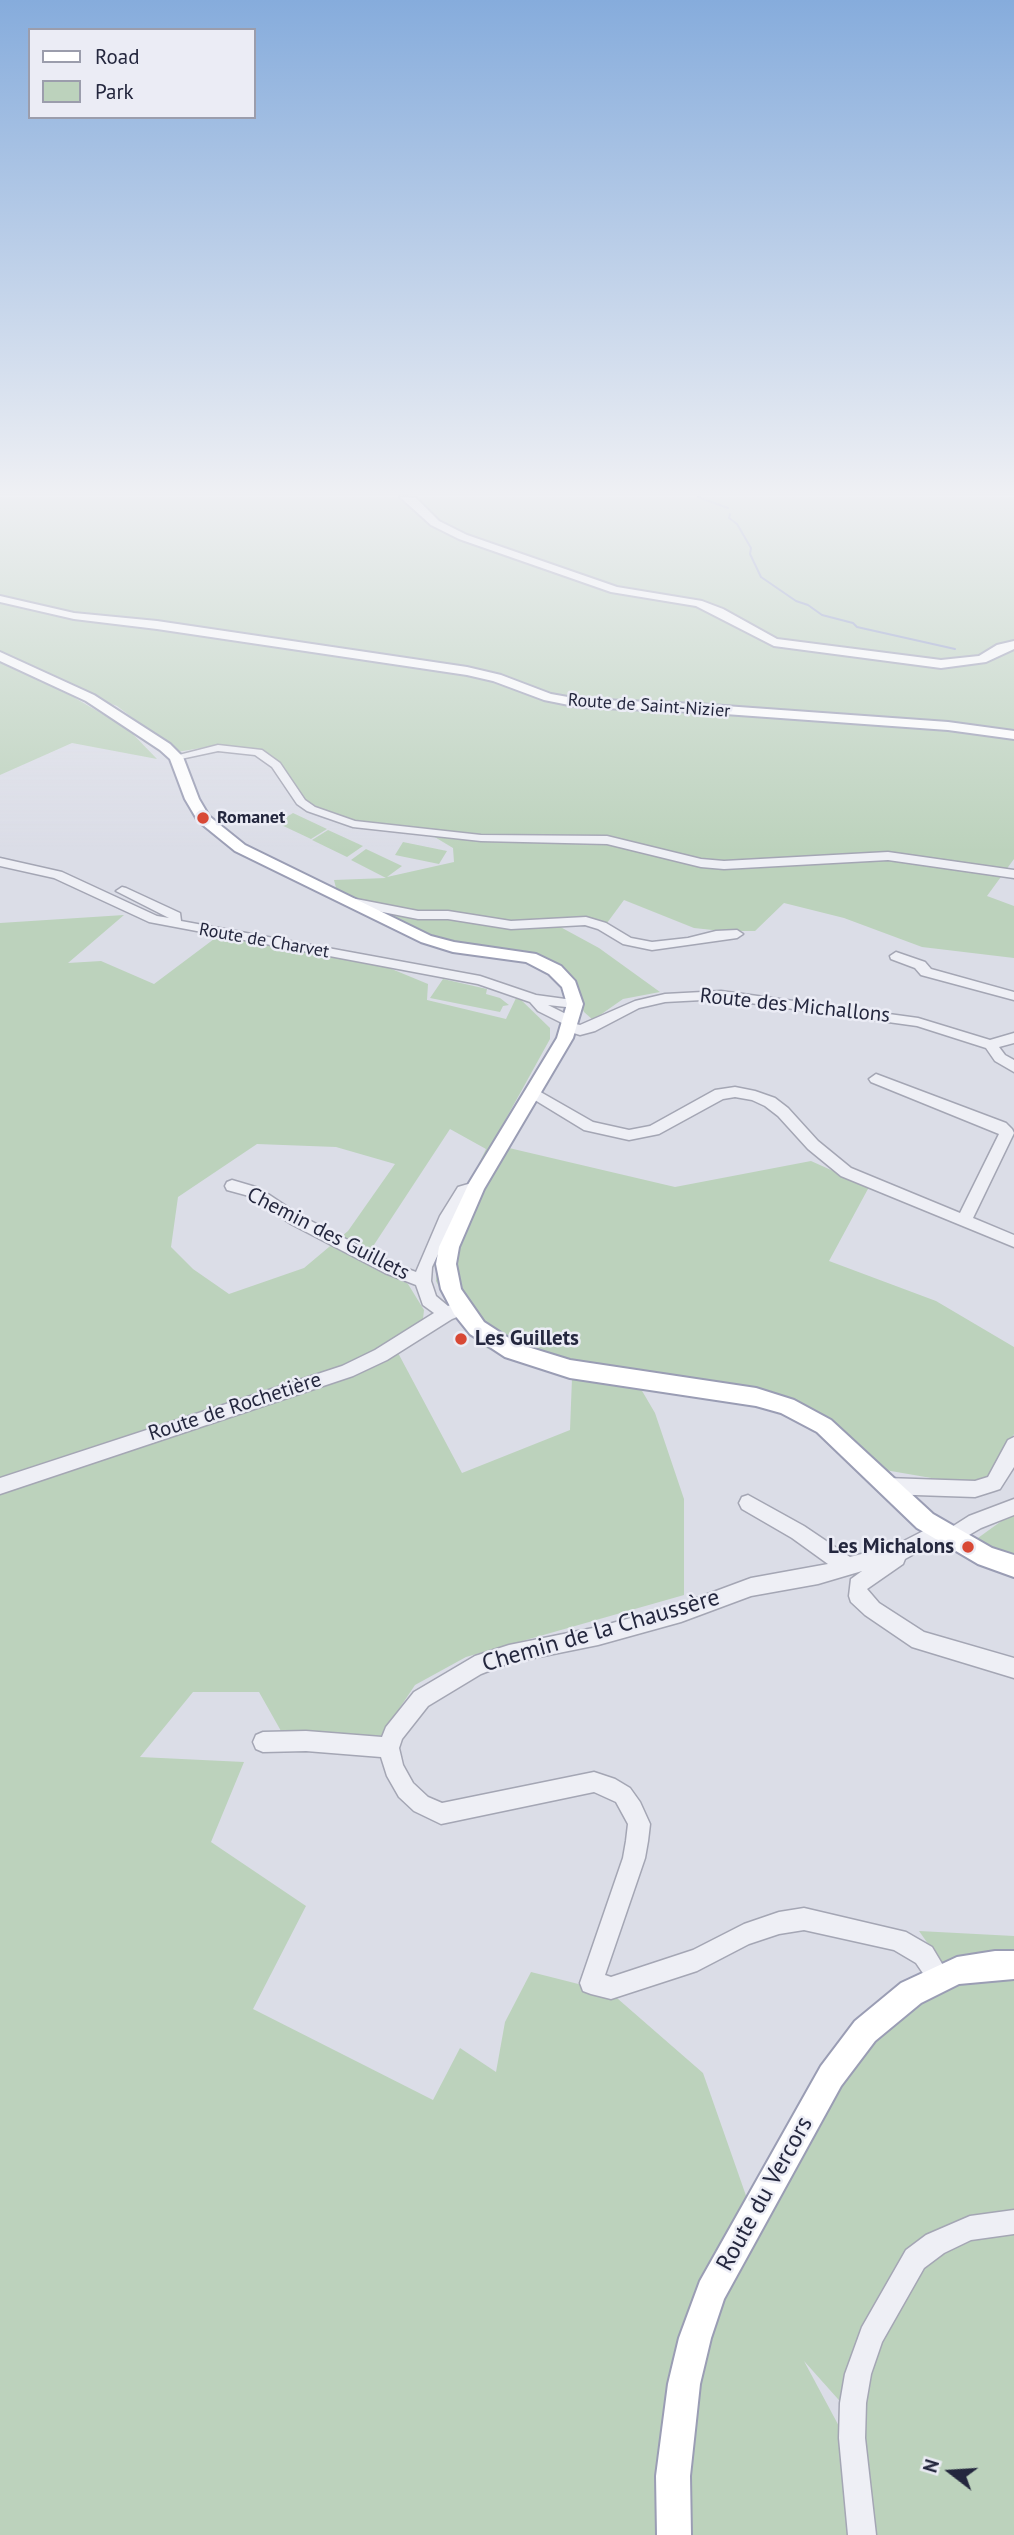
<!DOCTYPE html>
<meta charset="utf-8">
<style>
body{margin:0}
#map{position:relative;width:1014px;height:2535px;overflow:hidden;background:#dbdde7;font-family:"PT Sans",sans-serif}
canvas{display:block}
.legend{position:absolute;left:28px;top:28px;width:228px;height:91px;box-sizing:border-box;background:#ebecf5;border:2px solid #9b9dac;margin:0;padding:9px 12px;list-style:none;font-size:21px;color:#24273e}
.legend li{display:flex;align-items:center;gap:14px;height:35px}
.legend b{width:35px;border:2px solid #9b9dac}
.north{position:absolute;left:916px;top:2437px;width:70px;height:70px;-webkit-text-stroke:5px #ebecf5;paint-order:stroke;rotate:287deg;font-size:19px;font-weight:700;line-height:28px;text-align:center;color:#24273e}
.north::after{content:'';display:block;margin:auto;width:24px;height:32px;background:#24273e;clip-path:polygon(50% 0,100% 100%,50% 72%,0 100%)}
</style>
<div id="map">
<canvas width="1014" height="2535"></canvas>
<ul class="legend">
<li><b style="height:9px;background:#fff"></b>Road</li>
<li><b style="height:19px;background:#bcd2bc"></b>Park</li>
</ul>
<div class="north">N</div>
</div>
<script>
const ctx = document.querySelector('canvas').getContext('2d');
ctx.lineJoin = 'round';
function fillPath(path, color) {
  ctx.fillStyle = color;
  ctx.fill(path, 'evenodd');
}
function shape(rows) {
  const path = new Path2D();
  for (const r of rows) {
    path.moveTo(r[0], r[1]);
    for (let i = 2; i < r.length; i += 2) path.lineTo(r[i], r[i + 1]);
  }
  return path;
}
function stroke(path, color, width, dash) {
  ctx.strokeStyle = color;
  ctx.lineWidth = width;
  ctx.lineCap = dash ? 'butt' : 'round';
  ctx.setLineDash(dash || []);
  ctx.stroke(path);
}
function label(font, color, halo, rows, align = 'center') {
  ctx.font = font + ' "PT Sans",sans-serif';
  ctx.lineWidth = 5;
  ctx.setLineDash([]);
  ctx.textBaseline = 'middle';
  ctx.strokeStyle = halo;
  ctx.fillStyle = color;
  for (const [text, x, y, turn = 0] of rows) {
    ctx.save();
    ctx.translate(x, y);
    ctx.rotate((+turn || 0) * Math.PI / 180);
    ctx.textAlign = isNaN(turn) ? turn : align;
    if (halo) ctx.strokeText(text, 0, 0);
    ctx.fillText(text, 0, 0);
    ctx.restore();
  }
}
fillPath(shape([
 [0,497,1014,497,1014,859,987,896,1014,906,1014,958,922,947,844,918,784,903,755,931,722,931,694,928,624,900,607,923,553,923,599,948,660,992,623,999,593,1020,584,1012,563,969,526,951,448,940,340,904,334,880,386,878,351,860,366,849,402,866,387,877,454,862,453,848,433,836,496,837,353,820,322,812,304,800,270,756,247,748,213,746,177,752,117,706,46,681,128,729,157,759,72,743,0,775],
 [293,813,327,829,311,839,277,823],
 [328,830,363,846,347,857,312,840],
 [403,842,447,851,439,864,395,855],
 [124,915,68,963,101,961,154,984,218,936,382,965,428,984,427,1000,506,1019,517,996,550,1028,550,1039,492,1144,675,1187,811,1161,869,1187,829,1261,936,1301,1014,1347,1014,1434,991,1476,966,1484,885,1470,814,1410,755,1389,631,1372,655,1413,684,1499,684,1595,466,1657,415,1685,381,1736,281,1731,259,1692,193,1692,140,1757,244,1762,211,1842,306,1906,253,2009,433,2100,460,2048,496,2072,505,2022,531,1972,610,1992,703,2073,757,2227,839,2085,887,2029,953,1979,919,1931,1014,1936,1014,2535,866,2535,854,2417,804,2361,841,2430,856,2535,0,2535,0,923],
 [450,1129,486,1149,438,1249,436,1281,454,1316,486,1348,572,1378,570,1430,462,1473,397,1351,397,1341,423,1319,424,1310,408,1284,366,1257],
 [257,1144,336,1147,395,1164,348,1231,304,1268,229,1294,193,1269,171,1247,178,1197],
 [443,979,487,989,486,994,500,998,509,1005,503,1006,500,1012,430,998],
 [1014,1513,1014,1555,971,1543,1007,1517]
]), '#bcd2bc');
stroke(shape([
 [698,497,728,508],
 [730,514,729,518,737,524,751,548,750,554,761,577,796,601,808,605,822,615,853,623,857,627,955,649]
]), '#939fca', 2);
const minor = shape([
 [218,745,262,750,280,763,305,800,315,807,355,821,481,835,607,836,701,859,724,861,888,852,1014,870,1014,878,888,860,724,869,701,867,607,844,481,841,353,827,307,811,297,804,272,767,255,755,218,751,176,760,171,757,218,745],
 [0,858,62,872,157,916,169,918,116,891,122,887,126,888,180,913,181,921,480,976,536,995,580,1001,582,1004,575,1008,548,1005,576,1019,576,1024,580,1025,635,1001,665,994,721,991,918,1018,990,1040,1014,1033,1014,1043,999,1047,1005,1055,1014,1060,1014,1072,995,1061,986,1048,917,1026,721,999,665,1002,639,1008,595,1031,580,1035,564,1030,564,1024,538,1011,530,1002,478,984,149,922,54,878,0,866,0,858],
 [351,898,418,911,448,911,511,921,586,917,606,923,631,938,652,942,688,938,716,931,737,930,743,934,737,938,652,950,623,944,598,929,585,925,511,929,448,919,418,919,347,905,347,899,351,898],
 [896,952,925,962,931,969,1014,992,1014,1000,921,975,915,968,891,959,890,956,896,952],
 [876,1074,1006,1123,1012,1129,1014,1133,973,1218,1014,1235,1014,1247,841,1176,808,1149,778,1116,765,1106,752,1100,735,1097,723,1099,659,1134,629,1140,584,1130,525,1094,532,1089,537,1090,593,1122,629,1130,650,1126,715,1090,735,1087,755,1091,775,1098,788,1108,818,1141,851,1168,960,1213,999,1134,871,1082,869,1079,876,1074],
 [232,1180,259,1188,301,1216,397,1265,416,1272,440,1216,458,1187,475,1182,480,1184,482,1188,480,1192,468,1195,455,1218,432,1267,431,1281,436,1296,448,1306,461,1301,467,1303,469,1308,467,1313,452,1319,387,1360,353,1376,0,1494,0,1478,342,1366,375,1350,434,1313,423,1305,416,1285,385,1273,291,1224,249,1196,227,1190,225,1186,227,1182,232,1180],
 [1014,1437,1014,1467,1000,1489,994,1491,975,1497,886,1494,880,1492,877,1486,880,1480,886,1478,975,1481,988,1477,1008,1440,1014,1437],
 [748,1495,804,1526,850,1557,896,1545,939,1523,945,1525,947,1530,969,1516,1014,1499,1014,1515,981,1528,950,1546,944,1544,941,1539,905,1559,903,1564,867,1589,879,1603,924,1632,1014,1658,1014,1678,912,1647,865,1615,851,1602,849,1596,851,1579,862,1571,818,1584,751,1596,681,1622,598,1645,509,1663,481,1674,428,1706,402,1739,399,1748,403,1765,413,1783,428,1797,442,1803,594,1772,615,1779,630,1788,640,1802,650,1824,648,1841,645,1858,605,1975,611,1977,693,1950,744,1924,779,1912,804,1908,906,1932,932,1947,950,1977,947,1985,939,1988,931,1985,916,1963,894,1950,804,1930,779,1934,749,1944,697,1971,611,1999,591,1994,583,1991,580,1983,623,1858,626,1841,628,1824,616,1802,594,1792,441,1824,414,1811,399,1797,387,1776,381,1757,306,1751,263,1752,256,1749,253,1742,256,1735,263,1732,306,1731,382,1737,386,1727,414,1692,475,1656,509,1645,598,1627,681,1604,751,1578,828,1564,792,1538,742,1509,739,1503,742,1497,748,1495],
 [1014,2210,1014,2234,971,2240,944,2253,924,2268,882,2342,871,2374,866,2403,865,2438,876,2535,848,2535,839,2438,840,2403,845,2374,862,2327,906,2250,926,2235,970,2216,1014,2210]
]);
const major = shape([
 [400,497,416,498,439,521,467,535,617,587,702,601,723,609,777,639,941,660,979,656,997,645,1014,641,1014,649,986,662,941,668,774,646,696,606,611,592,459,539,431,525,400,497],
 [0,596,74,613,157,621,467,667,501,675,551,694,579,699,697,704,948,722,1014,731,1014,739,948,730,697,712,579,707,544,700,493,681,467,675,157,629,74,619,0,602,0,596],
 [0,652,94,695,170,744,183,757,199,799,209,816,245,845,431,936,454,942,536,954,561,966,575,981,583,1004,573,1038,484,1189,459,1247,456,1264,461,1289,484,1322,518,1344,570,1360,756,1388,794,1400,831,1420,933,1514,992,1548,1014,1555,1014,1577,978,1564,917,1528,817,1432,781,1413,756,1406,570,1378,505,1357,470,1334,454,1314,441,1289,436,1264,439,1247,469,1183,557,1038,567,1004,562,987,549,974,526,962,453,952,421,942,235,851,198,821,185,799,170,759,160,750,86,701,0,661,0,652],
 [995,1951,1014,1951,1014,1979,959,1984,921,2003,875,2041,841,2086,724,2299,711,2338,700,2384,690,2476,691,2535,657,2535,656,2476,668,2384,679,2338,700,2281,821,2066,855,2021,901,1983,957,1957,995,1951]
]);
stroke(minor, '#a4a6b4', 3);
stroke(major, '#9a9db4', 4);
fillPath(minor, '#eeeff5');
fillPath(major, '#fff');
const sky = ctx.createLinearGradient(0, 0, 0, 852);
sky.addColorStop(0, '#86acdc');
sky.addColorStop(0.58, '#eff0f4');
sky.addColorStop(1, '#eff0f400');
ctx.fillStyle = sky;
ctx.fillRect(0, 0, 1014, 852);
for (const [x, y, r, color] of [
 [203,818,7,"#d84835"],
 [461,1339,7,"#d84835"],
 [968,1547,7,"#d84835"]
]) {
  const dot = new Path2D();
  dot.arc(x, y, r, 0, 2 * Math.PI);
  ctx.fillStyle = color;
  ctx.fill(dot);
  stroke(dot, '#ebecf5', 2.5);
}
label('18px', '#24273e', '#ebecf5', [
 ["Route de Saint-Nizier",649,706,4],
 ["Route de Charvet",264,941,10]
]);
label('bold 18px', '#24273e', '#ebecf5', [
 ["Romanet",217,818]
], 'left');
label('21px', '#24273e', '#ebecf5', [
 ["Route des Michallons",795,1006,6],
 ["Chemin des Guillets",328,1234,27],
 ["Route de Rochetière",235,1407,-18]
]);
label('bold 21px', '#24273e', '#ebecf5', [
 ["Les Guillets",475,1339],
 ["Les Michalons",954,1547,"right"]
], 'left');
label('24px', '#24273e', '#ebecf5', [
 ["Chemin de la Chaussère",601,1631,-16],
 ["Route du Vercors",765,2194,-61]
]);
</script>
